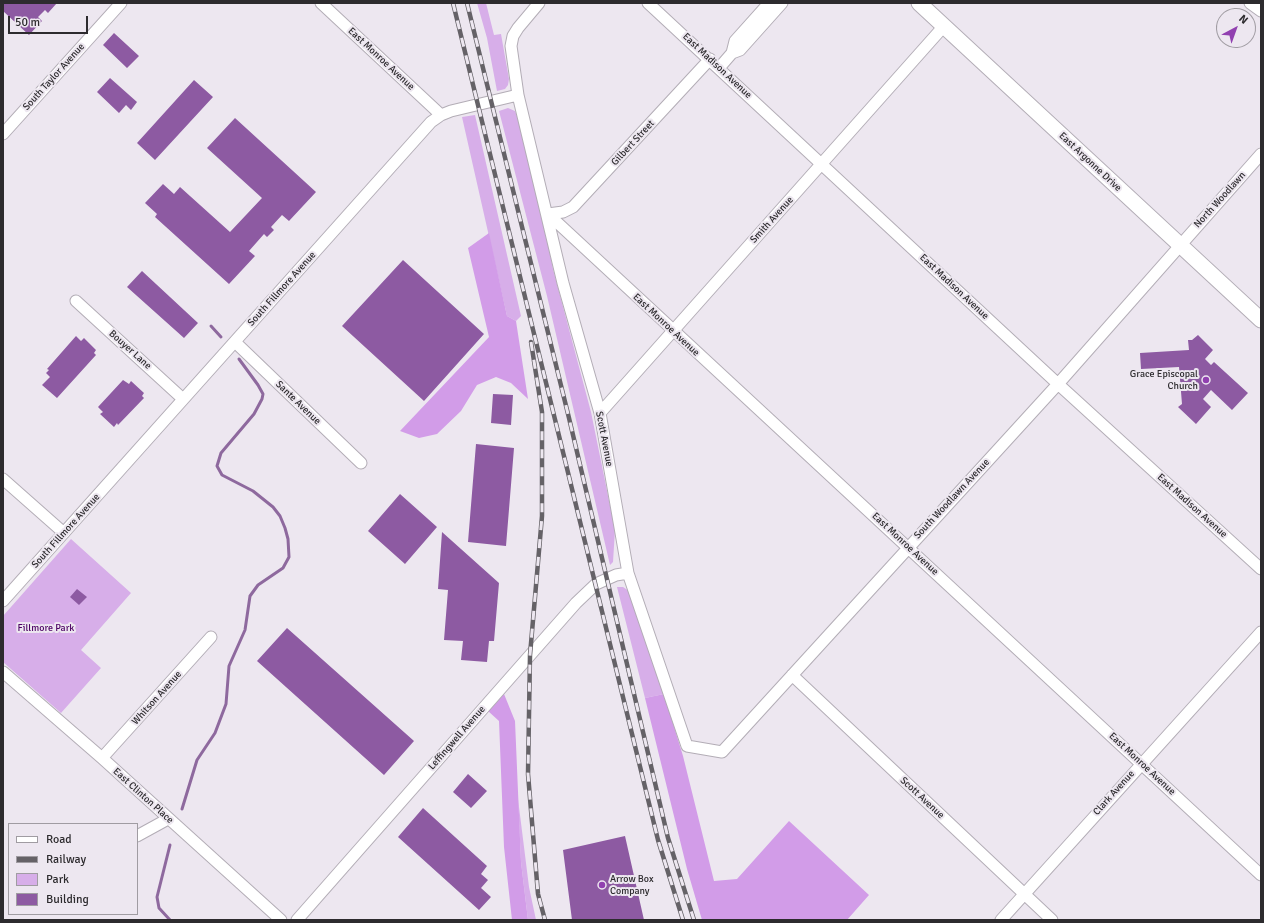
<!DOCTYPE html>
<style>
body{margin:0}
#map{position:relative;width:1264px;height:923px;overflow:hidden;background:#ede7f0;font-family:Signika,sans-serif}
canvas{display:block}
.frame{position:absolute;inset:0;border:4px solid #2d2b2e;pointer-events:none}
.legend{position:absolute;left:8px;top:823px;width:130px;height:92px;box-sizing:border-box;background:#ede7f0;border:1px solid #a09ca2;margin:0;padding:5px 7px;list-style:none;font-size:12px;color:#2d2b2e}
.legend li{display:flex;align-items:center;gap:8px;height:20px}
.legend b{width:20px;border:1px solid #a09ca2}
.north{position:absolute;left:1216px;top:8px;width:40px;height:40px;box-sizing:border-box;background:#ede7f0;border:1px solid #a09ca2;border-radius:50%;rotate:41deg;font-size:11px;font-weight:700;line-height:16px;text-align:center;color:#2d2b2e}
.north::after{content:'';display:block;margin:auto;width:14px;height:18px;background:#9140b0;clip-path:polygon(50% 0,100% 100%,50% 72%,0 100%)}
.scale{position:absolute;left:8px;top:16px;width:80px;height:18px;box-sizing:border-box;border:2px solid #2d2b2e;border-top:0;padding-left:5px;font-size:12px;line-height:14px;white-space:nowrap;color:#2d2b2e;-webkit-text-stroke:3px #ede7f0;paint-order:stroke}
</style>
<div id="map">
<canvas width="1264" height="923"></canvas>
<div class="frame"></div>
<ul class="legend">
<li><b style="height:5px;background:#fff"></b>Road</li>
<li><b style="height:5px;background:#656267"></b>Railway</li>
<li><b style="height:11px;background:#d7aee9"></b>Park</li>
<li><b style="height:11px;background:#8d5aa2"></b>Building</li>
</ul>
<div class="north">N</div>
<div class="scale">50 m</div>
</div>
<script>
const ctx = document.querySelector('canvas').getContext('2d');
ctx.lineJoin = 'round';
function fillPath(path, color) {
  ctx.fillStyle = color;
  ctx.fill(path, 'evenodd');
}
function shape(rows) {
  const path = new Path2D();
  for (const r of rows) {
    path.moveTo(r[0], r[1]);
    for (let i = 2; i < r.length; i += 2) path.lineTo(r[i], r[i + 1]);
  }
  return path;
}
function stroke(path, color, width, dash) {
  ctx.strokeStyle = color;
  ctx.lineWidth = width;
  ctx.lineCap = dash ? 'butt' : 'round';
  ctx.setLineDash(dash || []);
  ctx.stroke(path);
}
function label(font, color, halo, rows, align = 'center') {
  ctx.font = font + ' Signika,sans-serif';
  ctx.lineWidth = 4;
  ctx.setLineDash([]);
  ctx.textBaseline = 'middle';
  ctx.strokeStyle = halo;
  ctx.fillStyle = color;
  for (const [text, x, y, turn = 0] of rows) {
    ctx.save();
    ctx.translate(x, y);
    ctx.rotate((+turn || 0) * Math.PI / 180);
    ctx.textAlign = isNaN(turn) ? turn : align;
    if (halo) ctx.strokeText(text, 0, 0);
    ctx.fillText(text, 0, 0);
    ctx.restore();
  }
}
fillPath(shape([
 [477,3,486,3,494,35,501,34,509,79,508,85,505,89,497,91,487,38],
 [508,108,515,111,519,121,541,207,553,269,591,412,615,530,613,562,610,565,547,296,499,111],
 [475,115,521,316,516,321,507,316,462,117],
 [71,539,131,593,81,650,101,668,61,713,3,662,3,616],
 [617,587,623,587,629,591,664,694,645,698],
 [518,799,529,887,536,920,528,920,521,862]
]), '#d7aee9');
fillPath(shape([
 [489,233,507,316,516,321,528,399,511,383,496,377,477,385,461,411,437,434,419,438,400,431,489,337,468,248],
 [504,694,515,721,521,862,528,920,512,920,504,847,499,721,488,711],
 [664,694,683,756,714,881,737,879,789,821,869,895,847,920,702,920,687,869,645,698]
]), '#d29ce8');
stroke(shape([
 [211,326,221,337],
 [182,809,197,760,215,733,226,704,229,666,245,630,250,596,258,585,283,568,289,557,288,539,285,528,280,516,273,507,253,491,222,475,217,466,221,453,254,414,262,399,263,394,258,385,239,359],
 [170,920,159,908,157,897,170,845]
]), '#8e699e', 3);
fillPath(shape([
 [3,3,57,3,48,13,45,10,38,17,42,21,29,35,3,11],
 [114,33,139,56,127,68,103,45],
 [110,78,137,102,131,110,126,105,119,113,97,92],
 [194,80,213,97,155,160,137,143],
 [235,118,316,192,289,221,282,215,271,227,274,230,267,237,264,234,249,251,255,256,229,284,155,217,157,214,145,203,163,184,174,194,180,187,230,232,262,198,207,148],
 [403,260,484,334,424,401,342,326],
 [142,271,198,323,184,338,127,287],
 [1198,335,1213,350,1205,359,1211,365,1214,362,1248,393,1232,410,1211,390,1203,399,1211,407,1196,424,1178,407,1182,404,1179,367,1141,369,1140,353,1189,350,1188,340,1192,340],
 [76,336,81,341,84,338,96,350,94,353,96,355,57,398,42,385,50,377,46,373,49,370,47,369],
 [123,380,129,384,131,381,144,393,142,396,144,398,118,425,117,423,114,427,100,414,103,412,98,407],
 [493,394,513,395,511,425,491,423],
 [476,444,514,448,506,546,468,542],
 [400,494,437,527,405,564,368,531],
 [442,532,499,583,494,641,489,641,487,662,461,660,463,641,444,640,448,590,438,589],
 [77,589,87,597,79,605,70,597],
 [287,628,414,741,384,775,257,661],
 [468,774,487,791,471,808,453,792],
 [423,808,487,866,481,874,488,880,481,888,491,897,479,910,398,837],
 [625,836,644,920,572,920,563,850]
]), '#8d5aa2');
const street = shape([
 [321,3,441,115],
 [539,3,518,28,513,36,511,46,518,95,563,283,600,413,628,573,687,746,722,752,1058,384,1261,154],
 [648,3,1058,384,1261,569],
 [1250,3,1261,11],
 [732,53,740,50,782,3],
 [719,68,732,53,735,41,769,3],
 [3,134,121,3],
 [548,214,1261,875],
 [548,214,563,212,573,207,710,59],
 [76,301,183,399],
 [235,342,361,463],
 [600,413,944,26],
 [3,479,64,533],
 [3,601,431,122,441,115,451,111,518,95],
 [3,672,102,758,281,920],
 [792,675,1052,920],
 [102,758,211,637],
 [137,836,168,819],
 [297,920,576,603,596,584,616,575,628,573],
 [1001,920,1261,632]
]);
const secondary = shape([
 [919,3,1261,320]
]);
stroke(street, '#b3adb6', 13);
stroke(secondary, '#b3adb6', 17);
stroke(street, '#fff', 11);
stroke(secondary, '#fff', 15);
const rail = shape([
 [453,3,658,840,683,920],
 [467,3,569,418,668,838,694,920],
 [531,342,542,412,542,516,530,655,528,774,538,894,545,920]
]);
stroke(rail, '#656267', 4.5);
stroke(rail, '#ede7f0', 3, [9]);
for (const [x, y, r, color] of [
 [1206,380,4,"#9140b0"],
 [602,885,4,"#9140b0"]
]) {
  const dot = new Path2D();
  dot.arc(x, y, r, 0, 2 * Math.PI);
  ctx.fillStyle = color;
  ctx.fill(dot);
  stroke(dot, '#ede7f0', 1.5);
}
label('10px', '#2d2b2e', '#ede7f0', [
 ["East Monroe Avenue",381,59,43],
 ["East Madison Avenue",717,66,43],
 ["South Taylor Avenue",54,77,-48],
 ["Gilbert Street",633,143,-47],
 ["East Argonne Drive",1090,162,43],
 ["North Woodlawn",1220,200,-48],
 ["Smith Avenue",772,220,-48],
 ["East Madison Avenue",954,287,43],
 ["South Fillmore Avenue",282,289,-48],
 ["East Monroe Avenue",666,325,43],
 ["Bouyer Lane",130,350,42],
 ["Sante Avenue",298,403,44],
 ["Scott Avenue",604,439,79],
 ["South Woodlawn Avenue",952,499,-47],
 ["East Madison Avenue",1192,506,42],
 ["South Fillmore Avenue",66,531,-48],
 ["East Monroe Avenue",905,544,43],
 ["Whitson Avenue",157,698,-48],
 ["Leffingwell Avenue",457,738,-49],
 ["East Monroe Avenue",1142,764,43],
 ["Clark Avenue",1114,793,-48],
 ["East Clinton Place",143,796,42],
 ["Scott Avenue",922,798,43]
]);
label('10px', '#2d2b2e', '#ede7f0', [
 ["Grace Episcopal",1198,374],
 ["Church",1198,386],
 ["Arrow Box",610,879,"left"],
 ["Company",610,891,"left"]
], 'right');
label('10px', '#4b0162', '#ede7f0', [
 ["Fillmore Park",46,628]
]);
</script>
